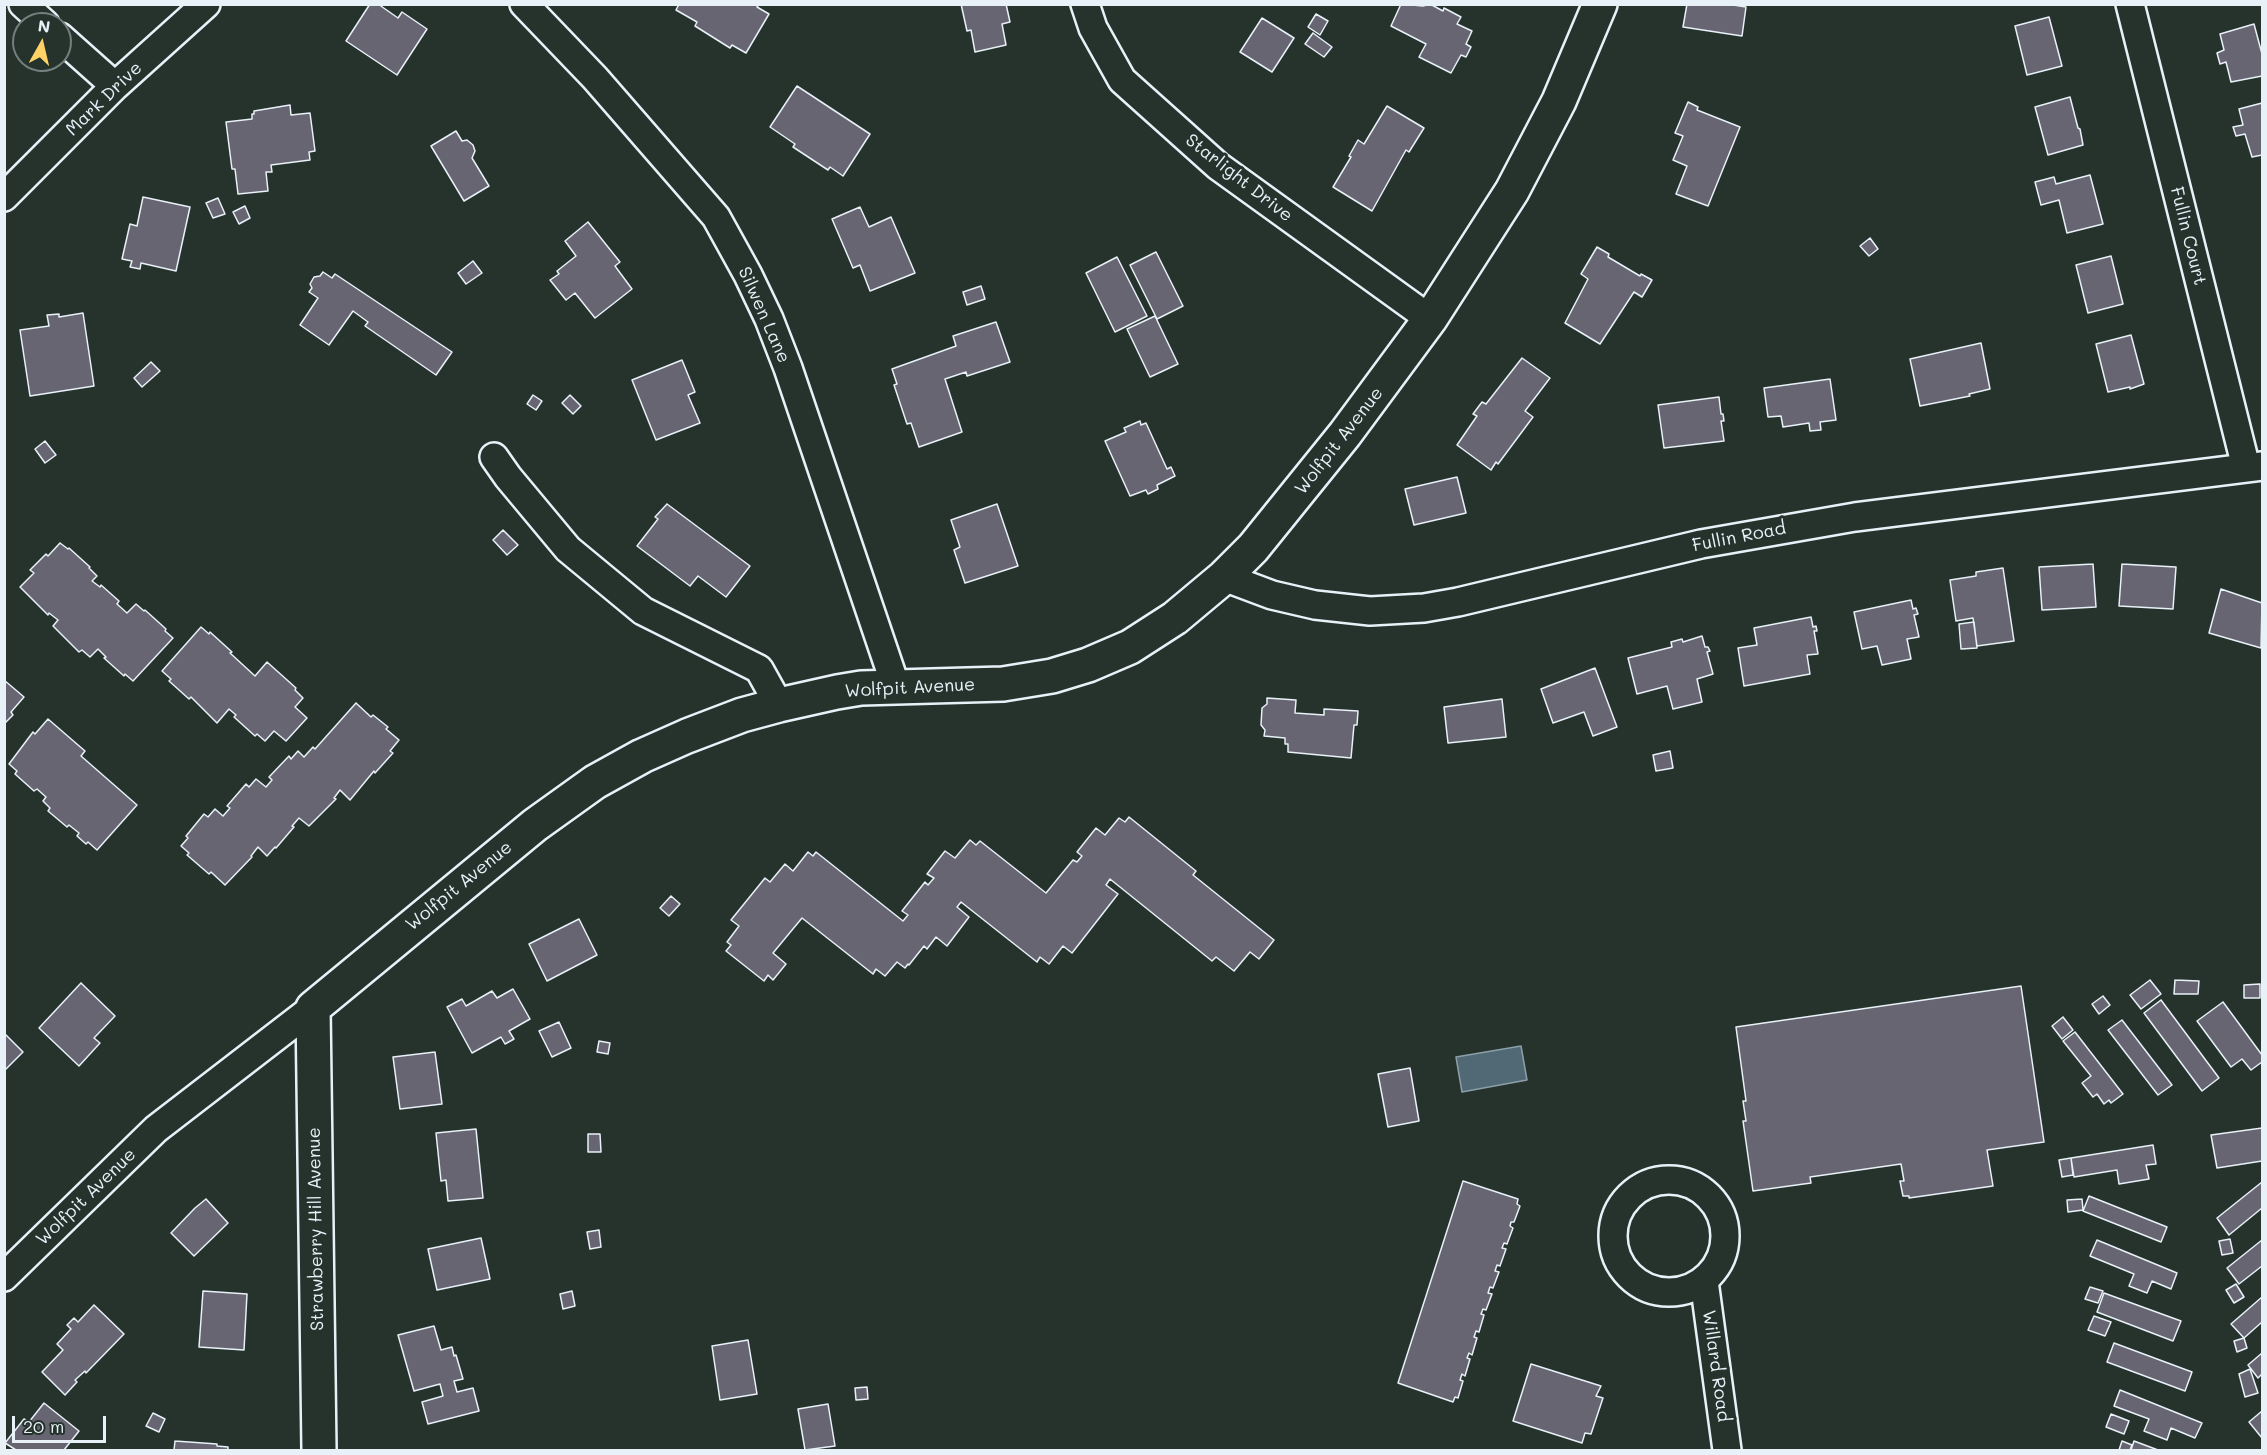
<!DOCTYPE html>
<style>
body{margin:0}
#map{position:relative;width:2267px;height:1455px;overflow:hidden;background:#26332d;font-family:Mali,sans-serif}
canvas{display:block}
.frame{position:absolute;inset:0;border:6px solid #e8f1f8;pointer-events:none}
.north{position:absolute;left:12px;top:12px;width:60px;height:60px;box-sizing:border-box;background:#26332d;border:2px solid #747f7e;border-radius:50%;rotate:8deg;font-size:16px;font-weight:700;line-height:24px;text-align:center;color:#e8f1f8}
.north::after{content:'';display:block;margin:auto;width:21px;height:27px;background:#ffd166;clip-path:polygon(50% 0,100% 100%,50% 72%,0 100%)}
.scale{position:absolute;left:12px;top:1416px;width:94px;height:27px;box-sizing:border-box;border:3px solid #e8f1f8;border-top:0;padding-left:8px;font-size:18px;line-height:21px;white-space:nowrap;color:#e8f1f8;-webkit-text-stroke:4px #26332d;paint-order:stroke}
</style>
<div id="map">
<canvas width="2267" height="1455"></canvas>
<div class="frame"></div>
<div class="north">N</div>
<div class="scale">20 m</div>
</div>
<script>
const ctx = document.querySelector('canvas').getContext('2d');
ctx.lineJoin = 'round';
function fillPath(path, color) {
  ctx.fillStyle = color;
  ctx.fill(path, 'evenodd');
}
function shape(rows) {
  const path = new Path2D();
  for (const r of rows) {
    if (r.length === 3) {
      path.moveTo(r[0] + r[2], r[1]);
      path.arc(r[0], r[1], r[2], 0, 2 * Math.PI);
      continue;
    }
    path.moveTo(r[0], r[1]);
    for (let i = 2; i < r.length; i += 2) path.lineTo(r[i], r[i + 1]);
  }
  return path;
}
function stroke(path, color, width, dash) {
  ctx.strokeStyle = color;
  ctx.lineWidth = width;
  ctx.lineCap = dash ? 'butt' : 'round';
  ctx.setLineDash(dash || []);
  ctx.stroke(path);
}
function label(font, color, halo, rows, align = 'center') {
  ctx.font = font + ' Mali,sans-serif';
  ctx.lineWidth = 6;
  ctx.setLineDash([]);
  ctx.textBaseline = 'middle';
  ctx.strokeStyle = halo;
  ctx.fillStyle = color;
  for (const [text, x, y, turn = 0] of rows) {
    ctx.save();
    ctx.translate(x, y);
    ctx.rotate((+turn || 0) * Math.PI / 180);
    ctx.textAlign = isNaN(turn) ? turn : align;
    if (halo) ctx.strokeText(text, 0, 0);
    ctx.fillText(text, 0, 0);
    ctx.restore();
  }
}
const water = shape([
 [1521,1046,1527,1080,1462,1092,1456,1057,1521,1046]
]);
fillPath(water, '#506975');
stroke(water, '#8d9fa9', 1.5);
const building = shape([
 [370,4,378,4,398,18,402,12,427,29,397,75,346,41,370,4],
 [679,4,759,4,757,7,769,14,746,53,732,45,730,48,695,26,697,22,676,10,679,4],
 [961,4,1006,4,1010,22,1002,24,1006,45,975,52,971,30,967,31,961,4],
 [1401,4,1423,6,1430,4,1443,11,1444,8,1461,17,1457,24,1472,31,1466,44,1471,47,1466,57,1461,55,1451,73,1419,57,1426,44,1391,26,1401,4],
 [1687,4,1727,4,1746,7,1742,36,1683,27,1687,4],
 [1316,14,1328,21,1320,35,1308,27,1316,14],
 [2049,17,2062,66,2027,75,2015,26,2049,17],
 [1262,18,1294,38,1272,72,1240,52,1262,18],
 [2254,24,2262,54,2262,76,2231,82,2226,62,2220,64,2217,53,2224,50,2220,34,2254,24],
 [1313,33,1332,47,1324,57,1305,44,1313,33],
 [797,86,870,134,843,176,830,167,828,170,793,147,795,144,770,127,797,86],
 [2070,97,2078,128,2080,129,2083,145,2048,155,2035,107,2070,97],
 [1688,102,1698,107,1697,110,1740,127,1708,206,1676,194,1687,166,1673,160,1683,136,1675,133,1688,102],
 [2262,103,2262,155,2252,157,2245,134,2236,136,2233,127,2243,125,2239,109,2262,103],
 [290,105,291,115,310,113,315,151,309,152,310,160,271,165,272,172,266,172,268,191,238,194,235,169,232,169,226,122,252,119,252,114,254,114,254,111,290,105],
 [1387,106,1424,128,1409,152,1406,150,1372,211,1333,187,1351,157,1349,156,1358,140,1364,144,1387,106],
 [456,131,462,141,467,140,473,145,475,151,472,158,489,186,464,201,431,146,456,131],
 [2090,175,2103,224,2067,233,2059,200,2041,205,2035,182,2054,177,2056,184,2090,175],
 [143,197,190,207,176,271,141,263,140,269,130,267,132,261,122,259,130,224,137,226,143,197],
 [218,198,225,214,213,218,206,203,218,198],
 [245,206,250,218,239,224,233,212,245,206],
 [860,207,869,227,891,217,915,273,870,291,860,265,853,268,832,219,860,207],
 [588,222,620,262,615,266,632,289,595,318,575,293,566,300,550,280,559,274,557,271,576,256,565,241,588,222],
 [1870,238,1878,249,1869,256,1860,246,1870,238],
 [1597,247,1609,254,1608,257,1640,276,1641,274,1652,280,1642,297,1634,292,1600,344,1565,323,1588,279,1581,274,1597,247],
 [1156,252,1183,306,1157,319,1130,265,1156,252],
 [2111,256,2123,304,2088,313,2076,265,2111,256],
 [1117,257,1147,316,1115,332,1086,273,1117,257],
 [473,261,482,273,466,284,458,273,473,261],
 [323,272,332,278,335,274,452,352,436,375,365,326,368,322,353,311,329,345,300,325,318,298,309,292,312,288,310,284,314,277,320,276,323,272],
 [981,286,985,299,967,305,963,292,981,286],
 [83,313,94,386,30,396,20,330,49,326,47,315,59,314,59,317,83,313],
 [1155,316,1178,364,1150,377,1127,329,1155,316],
 [996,322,1010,362,967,376,966,372,945,379,962,432,919,447,911,423,907,424,894,385,897,384,892,369,956,346,953,336,996,322],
 [2131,335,2144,384,2130,389,2130,387,2108,392,2096,344,2131,335],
 [1981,343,1990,389,1969,394,1970,396,1920,406,1910,359,1981,343],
 [1522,358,1550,378,1525,411,1533,417,1498,464,1496,462,1491,470,1457,445,1477,416,1473,414,1482,402,1486,404,1522,358],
 [682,360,695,392,688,395,700,423,656,440,632,380,682,360],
 [151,362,160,371,142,387,134,378,151,362],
 [1830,379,1836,420,1820,422,1821,430,1810,431,1809,423,1783,427,1781,416,1768,417,1764,388,1830,379],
 [533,395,542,401,536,410,527,404,533,395],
 [570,395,581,406,573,414,562,403,570,395],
 [1719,397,1721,414,1723,414,1724,421,1721,421,1724,441,1664,448,1658,405,1719,397],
 [1140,421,1141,425,1146,423,1167,469,1171,467,1175,476,1157,485,1158,489,1148,494,1146,490,1130,496,1105,441,1126,432,1124,428,1140,421],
 [45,441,56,455,45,463,35,449,45,441],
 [1457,477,1466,513,1414,525,1405,489,1457,477],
 [667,504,750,566,726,597,698,576,690,586,637,546,658,519,655,517,667,504],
 [997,504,1018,566,965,583,954,550,960,547,951,520,997,504],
 [503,530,518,545,507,555,493,540,503,530],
 [60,543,68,549,69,548,90,567,89,568,97,576,92,581,100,587,101,585,119,601,117,604,127,613,136,604,144,611,145,610,166,629,165,631,173,638,133,681,125,674,124,676,104,658,106,657,98,649,90,657,82,650,79,652,53,626,58,620,49,613,48,615,20,587,34,573,30,570,46,554,48,556,60,543],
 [2093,564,2096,607,2042,610,2039,567,2093,564],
 [2122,564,2176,567,2173,609,2119,606,2122,564],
 [2003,568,2014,641,1977,646,1973,618,1956,621,1950,580,1976,576,1976,572,2003,568],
 [2221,589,2262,603,2261,648,2209,633,2221,589],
 [1911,600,1913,609,1916,608,1918,614,1914,615,1919,637,1907,639,1911,659,1882,665,1877,646,1862,649,1854,612,1911,600],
 [1811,617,1813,627,1816,626,1817,631,1814,631,1818,654,1807,655,1810,674,1744,686,1738,648,1757,645,1754,628,1811,617],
 [1974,622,1977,648,1961,649,1959,624,1974,622],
 [201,627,209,634,210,632,232,652,230,653,255,676,267,662,296,688,295,690,303,698,295,707,307,718,286,741,274,731,265,741,257,734,255,736,234,717,236,715,229,709,217,723,191,697,189,699,169,681,171,679,162,671,201,627],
 [1702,636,1705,647,1708,647,1710,651,1707,652,1713,674,1697,679,1702,702,1673,709,1667,686,1637,694,1628,658,1672,647,1671,642,1682,639,1683,642,1702,636],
 [1595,668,1617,727,1593,736,1584,712,1553,723,1541,689,1595,668],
 [4,680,24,697,11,712,13,715,4,724,4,680],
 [1267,698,1296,700,1295,713,1324,715,1324,709,1358,711,1357,725,1354,725,1351,758,1288,752,1288,744,1285,744,1285,738,1264,736,1265,730,1261,725,1262,708,1267,704,1267,698],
 [1502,699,1506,737,1448,743,1444,707,1502,699],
 [356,703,371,717,373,715,388,727,386,729,399,740,390,751,393,753,375,773,374,771,350,800,340,790,334,798,336,799,309,826,299,818,292,826,294,827,276,848,275,847,267,856,258,847,251,856,252,857,225,885,211,872,209,874,187,855,189,853,181,846,188,838,186,836,204,814,208,817,215,809,223,816,230,808,227,806,246,784,249,787,256,779,266,787,272,780,269,777,289,756,291,759,298,751,304,757,313,747,315,749,356,703],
 [48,719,85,751,81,756,137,805,97,850,88,842,86,844,77,836,79,833,69,825,67,827,48,811,50,808,43,801,46,797,37,789,34,791,15,774,17,771,9,764,33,732,35,734,48,719],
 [1670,751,1673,768,1656,771,1653,755,1670,751],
 [1129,817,1196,871,1193,875,1274,940,1259,959,1250,952,1234,971,1216,957,1212,961,1110,879,1106,885,1118,894,1072,953,1063,946,1049,964,1040,957,1037,962,961,902,957,907,969,917,947,946,936,937,927,949,924,946,909,965,908,964,905,968,897,962,885,976,876,969,873,974,802,918,773,953,786,964,773,980,768,975,764,981,726,951,731,945,727,942,739,926,731,920,765,878,770,882,785,864,793,871,808,852,813,856,816,852,903,921,908,915,902,911,925,882,928,885,934,878,927,874,945,851,955,858,970,840,976,845,980,841,1046,893,1073,860,1077,862,1082,856,1077,852,1096,828,1105,835,1119,818,1125,822,1129,817],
 [671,896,680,904,669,916,660,908,671,896],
 [579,919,597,955,547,981,529,944,579,919],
 [2150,980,2161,994,2141,1009,2130,995,2150,980],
 [2175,980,2199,981,2198,994,2174,994,2175,980],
 [81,983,115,1016,94,1038,100,1043,79,1066,39,1028,81,983],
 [2260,984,2260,998,2244,998,2244,985,2260,984],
 [2021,986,2044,1142,1987,1150,1993,1186,1909,1198,1909,1196,1903,1196,1900,1181,1904,1181,1901,1164,1810,1177,1811,1183,1753,1191,1743,1121,1746,1121,1743,1101,1746,1101,1736,1027,2021,986],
 [513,989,530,1019,509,1031,514,1039,505,1044,501,1037,472,1053,447,1007,462,999,466,1006,492,991,497,998,513,989],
 [2103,996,2110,1005,2099,1014,2092,1004,2103,996],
 [2161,1000,2219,1078,2202,1091,2144,1013,2161,1000],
 [2223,1002,2262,1055,2262,1062,2251,1070,2242,1059,2231,1067,2197,1021,2223,1002],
 [2063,1017,2073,1030,2062,1039,2052,1026,2063,1017],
 [2122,1020,2172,1085,2158,1095,2108,1030,2122,1020],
 [559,1022,571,1048,552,1057,539,1031,559,1022],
 [2075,1032,2123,1094,2111,1103,2109,1100,2104,1104,2097,1094,2093,1097,2082,1083,2091,1076,2063,1041,2075,1032],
 [4,1033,23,1052,4,1071,4,1033],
 [599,1041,610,1043,608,1054,597,1052,599,1041],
 [435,1052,442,1104,400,1109,393,1057,435,1052],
 [1410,1068,1419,1121,1388,1127,1378,1074,1410,1068],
 [2262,1128,2262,1161,2217,1168,2211,1135,2262,1128],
 [476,1129,483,1198,448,1201,446,1180,441,1181,436,1133,476,1129],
 [588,1134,600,1134,601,1152,588,1152,588,1134],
 [2153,1145,2156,1164,2146,1165,2149,1179,2119,1184,2117,1170,2074,1177,2071,1158,2153,1145],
 [2071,1158,2073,1175,2062,1177,2059,1160,2071,1158],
 [1463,1181,1518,1199,1517,1204,1520,1206,1514,1222,1511,1222,1510,1226,1513,1228,1507,1244,1504,1243,1502,1248,1506,1249,1500,1266,1497,1265,1495,1271,1499,1272,1493,1288,1490,1287,1488,1293,1492,1294,1486,1310,1483,1309,1481,1314,1484,1315,1479,1332,1476,1331,1474,1337,1477,1338,1472,1355,1469,1353,1467,1358,1470,1359,1465,1376,1462,1374,1460,1380,1463,1381,1458,1398,1455,1397,1453,1402,1398,1383,1463,1181],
 [2262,1182,2262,1208,2229,1235,2217,1218,2262,1182],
 [2089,1196,2167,1227,2161,1242,2083,1211,2089,1196],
 [206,1199,228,1223,194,1256,171,1233,195,1208,206,1199],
 [2082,1199,2083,1210,2068,1212,2067,1200,2082,1199],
 [599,1230,601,1247,590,1249,587,1232,599,1230],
 [481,1238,490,1279,437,1290,428,1249,481,1238],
 [2230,1239,2233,1253,2222,1255,2219,1241,2230,1239],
 [2097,1240,2177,1273,2171,1289,2152,1281,2147,1293,2129,1286,2134,1274,2090,1256,2097,1240],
 [2262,1240,2262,1266,2239,1284,2227,1268,2262,1240],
 [2236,1284,2244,1297,2234,1303,2226,1290,2236,1284],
 [2090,1287,2103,1291,2098,1303,2085,1299,2090,1287],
 [203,1291,247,1294,244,1350,199,1347,203,1291],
 [572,1291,575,1306,563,1309,560,1294,572,1291],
 [2104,1293,2181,1321,2173,1341,2097,1312,2104,1293],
 [2262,1297,2262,1322,2244,1338,2231,1324,2262,1297],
 [94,1305,124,1334,86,1373,85,1371,75,1380,77,1382,65,1395,42,1372,63,1350,57,1344,71,1329,67,1325,74,1318,78,1322,94,1305],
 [2094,1316,2111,1322,2105,1336,2088,1330,2094,1316],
 [434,1326,441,1350,452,1347,454,1356,456,1355,463,1379,454,1381,457,1392,473,1388,479,1411,428,1424,422,1402,443,1396,440,1384,414,1391,398,1335,434,1326],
 [2244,1338,2247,1348,2237,1352,2234,1341,2244,1338],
 [748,1340,757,1394,720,1400,712,1346,748,1340],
 [2114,1343,2192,1372,2185,1391,2107,1362,2114,1343],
 [2262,1353,2262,1374,2258,1378,2248,1365,2262,1353],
 [1531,1364,1601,1386,1596,1396,1603,1398,1591,1434,1585,1433,1582,1443,1513,1421,1531,1364],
 [2250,1369,2258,1393,2245,1397,2239,1374,2250,1369],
 [867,1387,868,1399,856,1400,855,1388,867,1387],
 [2120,1390,2202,1423,2195,1438,2171,1428,2167,1440,2144,1431,2149,1419,2114,1406,2120,1390],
 [44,1403,79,1431,64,1450,16,1450,5,1443,24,1419,29,1422,44,1403],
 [828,1404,835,1446,805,1450,798,1409,828,1404],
 [2262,1411,2262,1438,2249,1422,2262,1411],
 [153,1413,165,1419,159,1432,146,1426,153,1413],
 [2111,1414,2129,1421,2124,1434,2106,1427,2111,1414],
 [175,1441,217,1444,217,1446,228,1447,228,1450,174,1450,175,1441],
 [2122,1441,2132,1445,2130,1450,2119,1450,2122,1441],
 [2134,1441,2158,1450,2131,1450,2134,1441]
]);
fillPath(building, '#676571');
stroke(building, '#e8f1f8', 1.5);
const minor = shape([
 [23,4,45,24],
 [524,4,595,78,716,217,748,275,769,319,788,368,896,687],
 [1085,4,1093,28,1122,80,1218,166,1430,319],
 [2130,4,2246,467],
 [60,37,115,86],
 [4,197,115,86,206,4],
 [494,457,508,477,568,549,643,611,759,669,779,705],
 [1224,577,1272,595,1315,605,1370,611,1424,608,1458,602,1701,544,1855,517,2262,466],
 [1669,1236,56],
 [4,1277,156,1129,313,1008],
 [1704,1281,1727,1450]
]);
const tertiary = shape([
 [319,1450,313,1008,535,825,595,782,642,756,687,736,742,715,779,705,837,692,861,688,1003,684,1052,676,1088,665,1130,647,1175,618,1224,577,1253,548,1345,434,1430,319,1512,191,1559,101,1600,4]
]);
stroke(minor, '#e8f1f8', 32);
stroke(tertiary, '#e8f1f8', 38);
stroke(minor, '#26332d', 27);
stroke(tertiary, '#26332d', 33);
label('18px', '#e8f1f8', '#26332d', [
 ["Mark Drive",104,99,-44],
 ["Starlight Drive",1239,178,38],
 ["Fullin Court",2188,236,76],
 ["Silwen Lane",764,315,66],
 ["Wolfpit Avenue",1339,441,-52],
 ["Fullin Road",1739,537,-11],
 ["Wolfpit Avenue",910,688,-3],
 ["Wolfpit Avenue",459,886,-39],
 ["Wolfpit Avenue",86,1197,-44],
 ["Strawberry Hill Avenue",316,1229,-91],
 ["Willard Road",1716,1366,82]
]);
</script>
